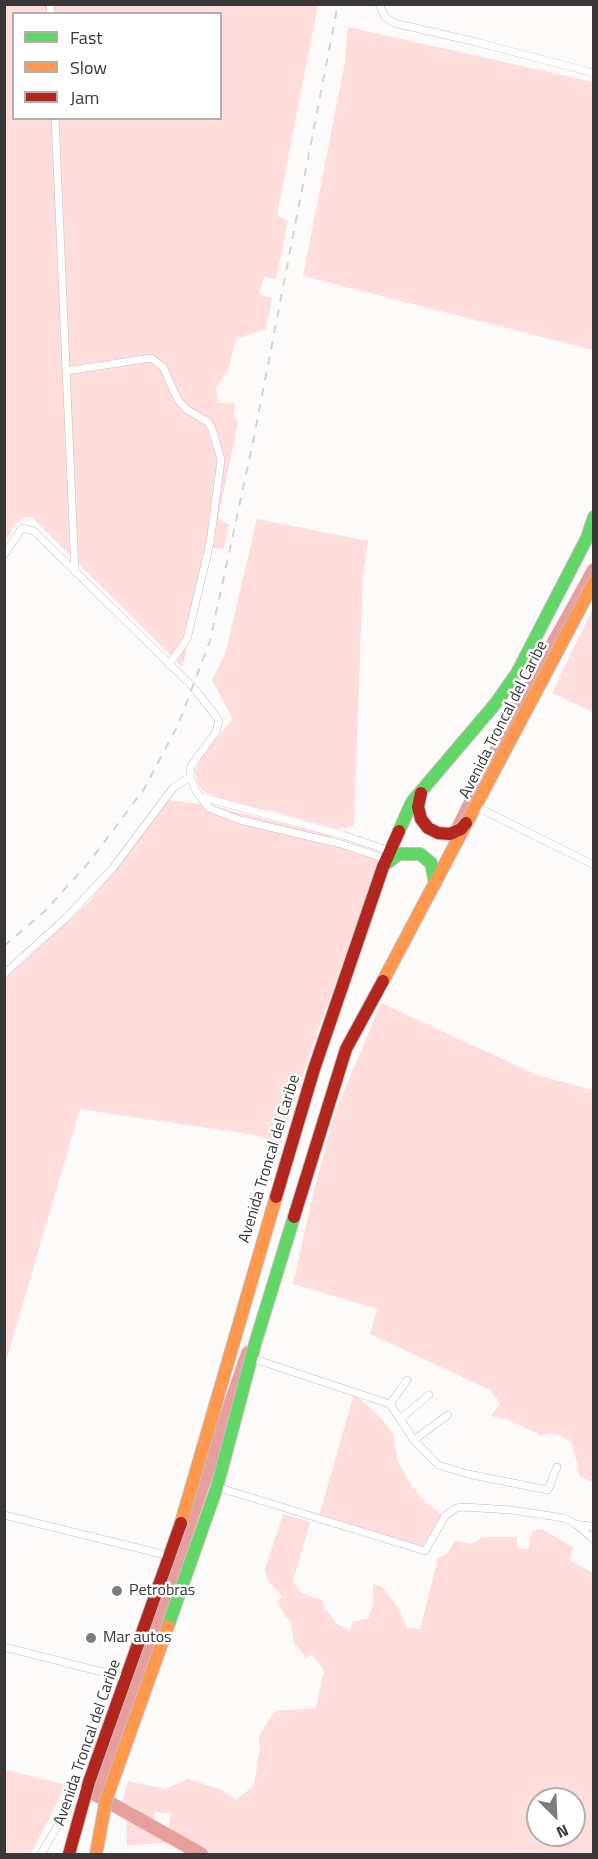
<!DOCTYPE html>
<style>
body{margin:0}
#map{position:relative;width:598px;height:1859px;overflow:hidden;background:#fdfafa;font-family:"Titillium Web",sans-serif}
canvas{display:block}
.frame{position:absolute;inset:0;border:6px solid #393737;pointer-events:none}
.legend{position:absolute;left:12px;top:12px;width:210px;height:108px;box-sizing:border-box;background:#fff;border:2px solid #b0afaf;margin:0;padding:8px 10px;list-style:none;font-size:18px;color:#393737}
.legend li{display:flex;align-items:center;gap:12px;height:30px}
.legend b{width:30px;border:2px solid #b0afaf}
.north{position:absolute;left:526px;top:1787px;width:60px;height:60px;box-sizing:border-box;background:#fff;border:2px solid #b0afaf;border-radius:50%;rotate:156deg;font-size:16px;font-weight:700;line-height:24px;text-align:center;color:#393737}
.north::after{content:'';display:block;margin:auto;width:21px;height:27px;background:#7e7b7b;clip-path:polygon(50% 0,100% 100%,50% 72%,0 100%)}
</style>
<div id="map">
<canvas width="598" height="1859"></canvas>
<div class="frame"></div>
<ul class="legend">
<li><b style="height:8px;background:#63d668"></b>Fast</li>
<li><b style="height:8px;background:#ff974d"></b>Slow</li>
<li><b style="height:8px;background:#b3261e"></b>Jam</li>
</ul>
<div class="north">N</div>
</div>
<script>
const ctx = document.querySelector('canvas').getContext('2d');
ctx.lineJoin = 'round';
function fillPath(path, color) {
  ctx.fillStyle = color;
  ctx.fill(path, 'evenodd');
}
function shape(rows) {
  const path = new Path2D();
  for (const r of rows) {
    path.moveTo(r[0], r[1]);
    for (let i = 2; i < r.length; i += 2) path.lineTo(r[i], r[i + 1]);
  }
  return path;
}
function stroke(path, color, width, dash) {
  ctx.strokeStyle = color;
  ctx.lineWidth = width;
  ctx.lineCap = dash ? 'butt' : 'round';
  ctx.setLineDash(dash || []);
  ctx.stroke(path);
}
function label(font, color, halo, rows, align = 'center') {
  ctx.font = font + ' "Titillium Web",sans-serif';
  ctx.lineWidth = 5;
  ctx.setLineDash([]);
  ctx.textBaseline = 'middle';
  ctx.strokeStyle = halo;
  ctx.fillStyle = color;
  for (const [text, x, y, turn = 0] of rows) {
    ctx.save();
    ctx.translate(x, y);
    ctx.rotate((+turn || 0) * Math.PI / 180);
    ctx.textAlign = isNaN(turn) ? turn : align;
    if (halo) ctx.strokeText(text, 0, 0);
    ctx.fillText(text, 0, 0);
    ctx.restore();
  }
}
fillPath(shape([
 [5,5,318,5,277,215,288,221,276,279,264,277,259,294,272,298,266,329,236,339,228,371,216,388,218,403,235,403,234,415,238,423,218,518,229,525,224,548,213,548,182,667,33,518,27,517,21,519,13,527,5,543],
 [14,14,220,14,220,118,14,118],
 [348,27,593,82,593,350,303,276,345,62],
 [257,519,368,541,363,575,354,826,338,829,273,811,248,808,202,791,197,782,195,771,201,756,233,719,212,680,225,655],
 [593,608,593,712,552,693],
 [168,800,208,805,326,834,379,861,310,1053,281,1144,255,1135,80,1109,5,1365,5,979,89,902],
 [381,1003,537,1075,593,1090,593,1482,580,1477,572,1442,565,1438,551,1433,540,1435,507,1419,491,1416,500,1403,490,1390,370,1334,377,1309,293,1284,315,1186,335,1113],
 [354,1394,379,1416,393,1433,398,1462,411,1485,426,1503,442,1515,421,1552,380,1541,318,1519],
 [283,1514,310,1522,293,1581,301,1593,322,1600,324,1607,338,1625,350,1630,353,1622,369,1618,373,1602,373,1584,382,1587,399,1609,407,1628,420,1629,438,1558,447,1554,455,1541,472,1544,482,1537,517,1537,517,1548,528,1549,532,1531,542,1529,574,1548,569,1560,593,1573,593,1854,193,1854,185,1845,171,1842,127,1846,126,1819,121,1805,128,1781,165,1789,188,1779,222,1790,235,1800,254,1786,260,1747,259,1736,275,1711,316,1708,324,1670,312,1655,306,1658,294,1643,291,1624,277,1602,282,1597,268,1581,265,1569],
 [538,1799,574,1799,574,1835,538,1835],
 [155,1812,171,1814,168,1830,152,1828],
 [7,1770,66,1785,31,1854,5,1854,4,1781]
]), '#fedddc');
stroke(shape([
 [459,826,515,713,594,570],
 [100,1797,96,1795,248,1353],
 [112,1804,201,1854]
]), '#e79f9e', 14);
const street = shape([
 [50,4,51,14],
 [379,4,385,17,394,23,476,42,594,73],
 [55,118,75,572],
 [66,371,151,358,163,367,178,400,186,409,208,422,212,429,221,460,210,543,187,639,169,665],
 [4,555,22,528,34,531,193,687,219,720,216,732,191,766,190,777,197,793,209,808,240,820,341,844,386,859],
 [202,797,343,835,390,851],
 [477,807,594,865],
 [4,974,66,918,113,868,173,788,190,777],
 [251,1358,390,1404,414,1440],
 [390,1404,407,1380],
 [448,1415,414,1440,438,1465,468,1474,548,1490,557,1467],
 [401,1418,429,1395],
 [217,1487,425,1551,445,1516,456,1508,464,1507,511,1510,564,1518,576,1524,594,1540],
 [4,1515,170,1556],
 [576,1524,594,1527],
 [4,1647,126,1678],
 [41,1854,69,1806,85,1787]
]);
const fast = shape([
 [399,831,412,802,496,703,517,673,587,538,594,517],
 [387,863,399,854,420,854,431,863,435,883],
 [168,1626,217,1487,255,1344,294,1217]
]);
const slow = shape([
 [383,981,594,582],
 [181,1523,276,1197],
 [96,1854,106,1800,168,1626]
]);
const jam = shape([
 [421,793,418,807,421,819,428,828,438,833,450,834,461,829,466,823],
 [276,1197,314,1069,383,867,399,831],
 [294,1217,346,1049,383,981],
 [69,1854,89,1782,181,1523]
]);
stroke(street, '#c2c0c0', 8);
stroke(fast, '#c2c0c0', 14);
stroke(slow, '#c2c0c0', 14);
stroke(jam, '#c2c0c0', 14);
stroke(street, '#fffefe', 7);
stroke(fast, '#63d668', 12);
stroke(slow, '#ff974d', 12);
stroke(jam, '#b3261e', 12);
stroke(shape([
 [4,946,45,911,90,861,144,789,178,725,210,641,253,442,338,4]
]), '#d4d3d3', 2, [8, 8]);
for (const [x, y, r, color] of [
 [117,1591,6,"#7e7b7b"],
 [91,1638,6,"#7e7b7b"]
]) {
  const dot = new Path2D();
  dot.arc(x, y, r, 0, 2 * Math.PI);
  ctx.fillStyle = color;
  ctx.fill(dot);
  stroke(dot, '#fff', 2);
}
label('16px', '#393737', '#fff', [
 ["Avenida Troncal del Caribe",504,720,-63],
 ["Avenida Troncal del Caribe",270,1159,-73],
 ["Avenida Troncal del Caribe",88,1743,-71]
]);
label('16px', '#393737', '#fff', [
 ["Petrobras",129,1591],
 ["Mar autos",103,1638]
], 'left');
</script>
